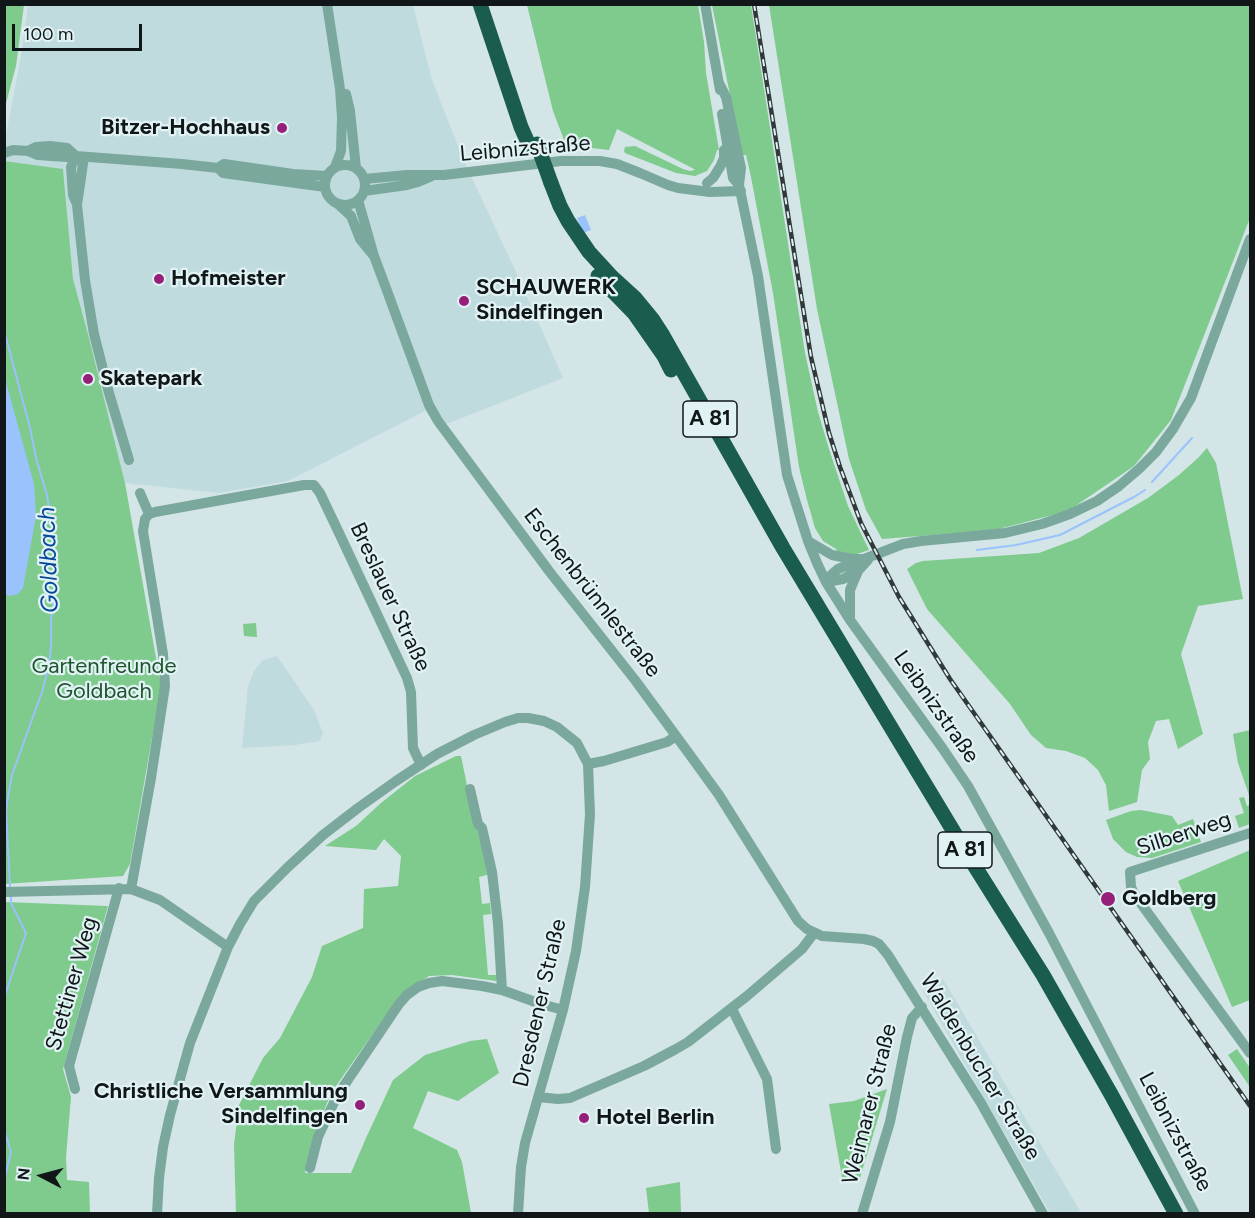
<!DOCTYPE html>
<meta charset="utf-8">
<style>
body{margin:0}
#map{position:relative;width:1255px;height:1218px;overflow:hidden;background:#d3e5e6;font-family:Figtree,sans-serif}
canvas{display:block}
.frame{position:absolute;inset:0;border:6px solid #111718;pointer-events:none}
.north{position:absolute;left:12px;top:1146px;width:60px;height:60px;-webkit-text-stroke:4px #e0f2f4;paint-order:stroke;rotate:276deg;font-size:16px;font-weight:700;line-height:24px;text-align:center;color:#111718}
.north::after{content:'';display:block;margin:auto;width:21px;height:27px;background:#111718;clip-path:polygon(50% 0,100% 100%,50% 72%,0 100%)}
.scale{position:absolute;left:12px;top:24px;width:130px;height:27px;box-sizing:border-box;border:3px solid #111718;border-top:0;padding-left:8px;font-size:18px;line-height:21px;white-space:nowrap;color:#111718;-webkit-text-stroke:4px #e0f2f4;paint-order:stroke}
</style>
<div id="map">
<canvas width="1255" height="1218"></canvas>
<div class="frame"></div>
<div class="north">N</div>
<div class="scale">100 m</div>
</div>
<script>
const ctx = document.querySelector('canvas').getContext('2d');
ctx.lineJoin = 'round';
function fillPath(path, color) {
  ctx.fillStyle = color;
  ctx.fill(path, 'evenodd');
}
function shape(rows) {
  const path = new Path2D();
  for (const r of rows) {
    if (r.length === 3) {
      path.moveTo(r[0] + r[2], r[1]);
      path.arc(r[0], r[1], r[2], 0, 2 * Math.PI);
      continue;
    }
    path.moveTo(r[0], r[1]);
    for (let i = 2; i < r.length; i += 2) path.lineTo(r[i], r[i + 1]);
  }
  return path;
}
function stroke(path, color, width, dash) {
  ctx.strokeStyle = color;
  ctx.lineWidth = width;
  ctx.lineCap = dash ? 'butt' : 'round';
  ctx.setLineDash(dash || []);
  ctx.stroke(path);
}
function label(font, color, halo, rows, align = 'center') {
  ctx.font = font + ' Figtree,sans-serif';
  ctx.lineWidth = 4.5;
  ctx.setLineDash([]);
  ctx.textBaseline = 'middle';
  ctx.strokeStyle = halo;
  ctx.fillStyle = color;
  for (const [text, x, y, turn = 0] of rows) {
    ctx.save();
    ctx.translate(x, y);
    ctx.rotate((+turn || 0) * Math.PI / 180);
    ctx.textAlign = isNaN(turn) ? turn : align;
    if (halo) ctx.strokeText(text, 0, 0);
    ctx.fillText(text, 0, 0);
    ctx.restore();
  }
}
fillPath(shape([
 [28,5,413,5,432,80,464,161,516,272,563,378,439,427,425,411,288,481,219,493,125,483,88,334,73,279,63,170,5,161,5,140,22,50],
 [277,656,314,710,323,733,320,741,295,745,242,748,248,686,254,671,263,660],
 [943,979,1080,1211,1077,1213,1050,1213,923,991]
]), '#c0dbde');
fillPath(shape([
 [5,4,24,5,16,66,5,107],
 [527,5,698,5,704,42,706,73,719,150,717,150,714,160,707,171,695,176,676,173,625,153,624,151,625,147,635,146,683,169,690,171,695,170,694,169,617,129,609,150,566,145,553,111],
 [712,5,751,5,805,353,818,412,830,452,848,506,869,550,854,555,838,553,836,549,823,541,815,528,807,500,799,467,773,293,751,177,746,155,742,155],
 [769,5,1250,5,1250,218,1171,420,1134,466,1068,511,995,530,882,539,866,510,849,459,817,309],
 [4,161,63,169,73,279,88,334,125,483,161,686,130,864,123,876,5,884],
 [1207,448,1216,463,1243,599,1198,606,1181,654,1203,734,1178,749,1169,719,1156,721,1148,742,1150,759,1142,770,1137,802,1109,811,1106,785,1098,770,1085,758,1066,751,1046,748,1031,735,1010,704,927,609,907,569,916,563,923,561,1039,553,1079,538,1148,498,1179,475,1199,457],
 [256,623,257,637,244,636,243,624],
 [1250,730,1250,794,1249,795,1238,763,1233,734],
 [456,756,461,756,473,815,490,874,479,877,482,904,490,903,491,914,483,915,488,975,496,975,498,979,496,981,452,975,429,976,403,994,384,1018,331,1093,318,1126,305,1173,351,1173,366,1138,393,1080,425,1055,470,1041,487,1039,499,1073,458,1101,428,1091,413,1128,457,1150,462,1162,471,1213,236,1214,234,1144,239,1105,263,1058,280,1038,312,977,322,946,363,928,364,889,398,886,401,856,384,839,376,850,325,846,356,826,381,803,415,776],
 [1244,797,1247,806,1250,805,1250,824,1239,828,1235,816,1244,813,1239,798],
 [1141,810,1172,816,1178,825,1193,819,1201,842,1152,858,1137,857,1126,852,1113,839,1106,820,1131,811],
 [1250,850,1250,1000,1232,1007,1178,881],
 [5,902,108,906,63,1069,71,1097,66,1157,67,1180,89,1182,90,1213,5,1214],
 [1237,1049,1250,1068,1250,1087,1228,1055],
 [887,1089,859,1181,843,1183,829,1104,854,1101],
 [680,1182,681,1213,649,1213,646,1188]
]), '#7fca8d');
fillPath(shape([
 [585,215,591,230,583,233,577,218],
 [4,375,34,484,36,516,23,588,18,594,10,596,4,594]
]), '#9ac2fd');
stroke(shape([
 [4,11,5,4],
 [4,330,30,428,36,458,47,495,51,519,55,591,51,619,51,645,49,666,42,692,12,775,6,809,10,887],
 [1152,482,1192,438],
 [977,550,1016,545,1060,535,1134,497,1145,490],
 [4,998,26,933,11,903,11,895],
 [4,1129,11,1152,4,1181]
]), '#9ac2fd', 2);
stroke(shape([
 [327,4,340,89,342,118,341,151,335,167],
 [705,4,720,90],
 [719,83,726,97,741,168,739,185,758,276,787,475,808,541,817,563,826,582,850,620,943,749,968,786,1049,933,1195,1214],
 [346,94,350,111,356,168],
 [722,114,733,178,739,185],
 [28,151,36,147,50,146,67,148,76,156],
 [4,153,13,150,28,151,38,155,51,156,67,157,76,156,182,164,218,168,223,173,325,187],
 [84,157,77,205,85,280,94,334,109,393,129,460],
 [345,185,20],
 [218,168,224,164,293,174,327,176],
 [364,179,407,175,444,175,561,161,600,161,617,164,640,173,668,185,678,188,710,192,741,191],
 [707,183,713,178,720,167,724,158,724,150],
 [364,191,407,185,418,182,430,177],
 [358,200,374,256,386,288,429,405,438,421,549,571,635,680,690,755,719,795,798,921,807,929,822,936,864,939,873,941,879,944,888,955,981,1103,1043,1214],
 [76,202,73,195,71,167,76,156],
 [338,204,351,216,360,239,374,256],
 [140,493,149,514],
 [149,514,155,512,304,485,314,485,320,493,340,535,407,678,411,692,413,748,421,765],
 [808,541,832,555,852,559,860,559],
 [826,582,832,574,838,569,903,544,921,541,1005,533,1042,524,1070,514,1097,501,1119,486,1139,469,1156,452,1173,429,1191,398,1250,239],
 [826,582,843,579,858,571],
 [850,617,850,590,858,571,868,560],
 [588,764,604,761,667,742,676,736],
 [470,789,478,824,482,828,492,872,498,924,502,990],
 [1250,833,1130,872,1131,887,1134,894,1250,1053],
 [131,889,151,778,165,686,163,654,143,531,145,519,149,514],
 [4,892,131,889,160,900,228,947],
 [732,1009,767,1079,776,1149],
 [75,1089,69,1066,119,888],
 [538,1097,558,1099,570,1098,644,1066,676,1049,688,1042,747,996,802,949,814,933],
 [310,1168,318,1137,337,1096,399,1004,407,995,418,987,429,983,442,981,482,986,502,990,538,1003,563,1010],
 [157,1214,159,1178,163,1147,170,1115,190,1043,228,947,240,924,254,901,288,867,323,835,358,808,396,781,437,754,474,735,505,722,518,718,528,718,544,721,557,727,577,743,588,764,590,814,585,887,576,951,563,1010,525,1143,521,1167,518,1214],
 [862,1214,890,1122,907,1037,912,1018,922,1007]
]), '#7aa89c', 10);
stroke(shape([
 [480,4,521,127,529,145],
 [551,183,560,206,568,221,589,252,612,277,635,298,653,320,662,334,783,548,969,857,1043,975,1112,1096,1176,1214],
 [598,276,634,313,664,356,671,370]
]), '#1a5d4f', 15);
const rail = shape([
 [754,4,811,357,829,433,840,467,861,523,899,597,950,679,1250,1106]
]);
stroke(rail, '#31393a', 4.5);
stroke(rail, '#e0f2f4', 2, [7]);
stroke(shape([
 [537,144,551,183]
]), '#1a5d4f', 15);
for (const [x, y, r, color] of [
 [282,128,6,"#961f7a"],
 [159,279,6,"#961f7a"],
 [464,301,6,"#961f7a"],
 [88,379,6,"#961f7a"],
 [1108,899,8,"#961f7a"],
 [360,1105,6,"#961f7a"],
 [584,1118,6,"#961f7a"]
]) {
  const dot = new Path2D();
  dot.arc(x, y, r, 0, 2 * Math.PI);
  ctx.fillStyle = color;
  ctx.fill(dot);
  stroke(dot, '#e0f2f4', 2);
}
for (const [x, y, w] of [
 [710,419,54],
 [965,850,54]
]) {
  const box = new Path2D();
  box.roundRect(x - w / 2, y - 18, w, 36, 4.5);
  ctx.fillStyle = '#e0f2f4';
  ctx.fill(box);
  stroke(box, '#111718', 1.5);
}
label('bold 21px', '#111718', null, [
 ["A 81",710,419],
 ["A 81",965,850]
]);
label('bold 22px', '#111718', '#e0f2f4', [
 ["Bitzer-Hochhaus",270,128,"right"],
 ["Hofmeister",171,279],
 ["SCHAUWERK",476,288],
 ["Sindelfingen",476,313],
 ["Skatepark",100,379],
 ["Goldberg",1122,899],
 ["Christliche Versammlung",348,1092,"right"],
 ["Sindelfingen",348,1117,"right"],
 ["Hotel Berlin",596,1118]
], 'left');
label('22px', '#111718', '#e0f2f4', [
 ["Leibnizstraße",525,149,-5],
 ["Eschenbrünnlestraße",592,593,52],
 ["Breslauer Straße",390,597,65],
 ["Leibnizstraße",936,707,55],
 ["Silberweg",1184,834,-18],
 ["Stettiner Weg",72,984,-74],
 ["Dresdener Straße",540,1003,-77],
 ["Waldenbucher Straße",980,1067,59],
 ["Weimarer Straße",870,1104,-76],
 ["Leibnizstraße",1175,1132,62]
]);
label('22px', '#1e542c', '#e0f2f4', [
 ["Gartenfreunde",104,667],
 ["Goldbach",104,692]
]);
label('italic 24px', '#054799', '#e0f2f4', [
 ["Goldbach",49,560,-92]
]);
</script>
